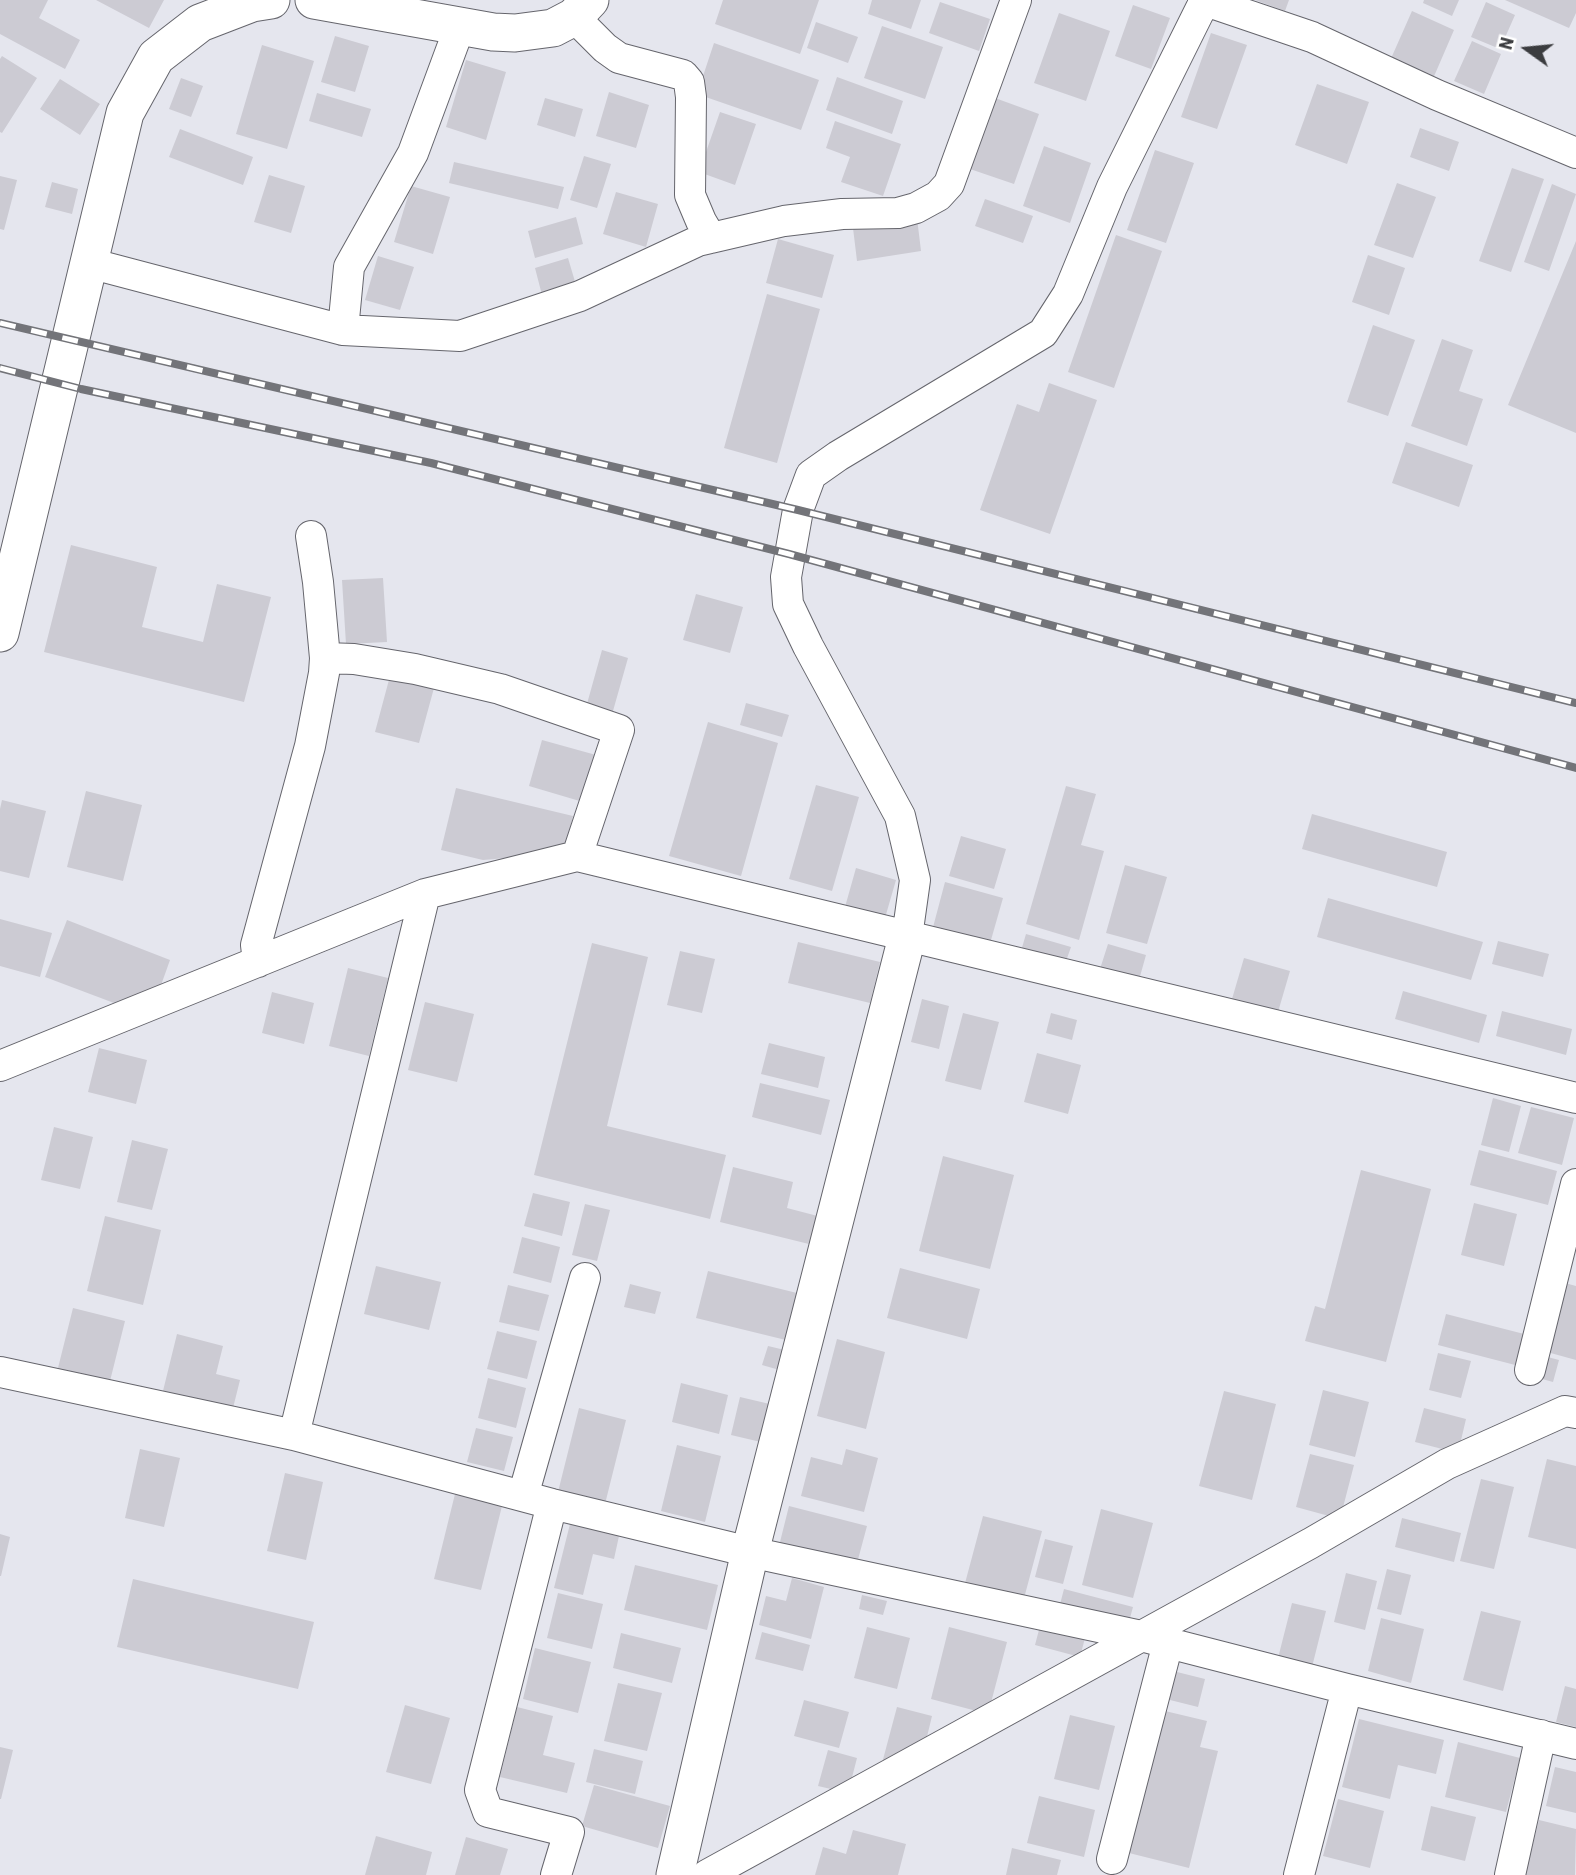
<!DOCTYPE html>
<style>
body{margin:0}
#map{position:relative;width:1576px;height:1875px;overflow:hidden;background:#e5e6ee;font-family:"Roboto Condensed",sans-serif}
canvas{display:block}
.north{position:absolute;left:1492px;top:14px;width:70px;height:70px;-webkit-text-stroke:5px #fff;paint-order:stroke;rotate:285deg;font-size:19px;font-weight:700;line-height:28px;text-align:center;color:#3b3c3f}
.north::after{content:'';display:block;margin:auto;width:24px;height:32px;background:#3b3c3f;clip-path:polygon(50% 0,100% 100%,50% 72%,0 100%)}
</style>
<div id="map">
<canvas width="1576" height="1875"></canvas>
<div class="north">N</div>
</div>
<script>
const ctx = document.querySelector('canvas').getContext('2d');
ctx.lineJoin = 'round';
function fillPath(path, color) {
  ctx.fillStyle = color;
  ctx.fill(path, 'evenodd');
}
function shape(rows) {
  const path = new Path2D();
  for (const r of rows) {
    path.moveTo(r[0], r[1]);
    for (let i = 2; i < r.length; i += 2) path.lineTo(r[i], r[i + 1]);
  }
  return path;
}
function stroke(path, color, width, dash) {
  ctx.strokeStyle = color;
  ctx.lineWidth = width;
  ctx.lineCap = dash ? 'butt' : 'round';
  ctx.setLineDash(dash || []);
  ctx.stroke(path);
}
fillPath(shape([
 [0,0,48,0,39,18,80,40,65,69,0,34],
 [96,0,164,0,149,28],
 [723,0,819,0,800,54,715,24],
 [872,0,921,0,911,29,868,14],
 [1255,0,1289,0,1285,11],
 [1424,0,1459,0,1452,16,1423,3],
 [1505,0,1576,0,1576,13,1569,28],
 [940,2,990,19,979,51,929,33],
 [1486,2,1515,15,1500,49,1471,37],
 [1133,5,1170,18,1151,69,1115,56],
 [1412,11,1454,30,1432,81,1389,63],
 [1059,13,1110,31,1086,101,1034,83],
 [816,22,858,37,848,63,807,48],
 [882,26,943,47,925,99,864,78],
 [1211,33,1247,45,1217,129,1181,117],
 [335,36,369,46,355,92,321,82],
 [1472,41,1501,54,1484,94,1454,81],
 [714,43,819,80,801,130,697,94],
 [262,45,314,61,287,149,236,134],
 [2,56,37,78,2,133,0,132,0,59],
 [466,60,506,72,486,140,446,127],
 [837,77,903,101,892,134,826,110],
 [181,78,203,86,191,117,169,109],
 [60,79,100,104,80,135,40,109],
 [1317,84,1369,102,1347,164,1295,145],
 [609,92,649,105,636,148,596,136],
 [317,93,371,109,362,137,309,121],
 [545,98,583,109,575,137,537,125],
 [995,98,1039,114,1014,184,970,169],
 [720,112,756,124,735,185,699,172],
 [835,121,901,144,883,196,841,182,850,157,826,148],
 [1420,128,1459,142,1449,171,1410,157],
 [180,129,253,157,243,185,169,157],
 [1044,146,1091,163,1070,223,1023,206],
 [1155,150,1194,163,1166,243,1127,230],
 [584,156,611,164,597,208,570,200],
 [454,162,564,187,558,209,449,183],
 [1512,168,1544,179,1511,272,1479,261],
 [269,175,305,186,291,233,254,222],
 [0,176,17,180,4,230,0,229],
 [52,182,78,189,72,214,45,207],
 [1397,183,1436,197,1413,258,1374,245],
 [1552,184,1576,194,1549,271,1524,262],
 [411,186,450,197,433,254,394,242],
 [616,192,658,204,646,247,603,234],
 [985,199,1033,216,1023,243,975,226],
 [576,217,583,244,535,258,528,231],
 [917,218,921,251,857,261,853,228],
 [1116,235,1162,251,1114,388,1068,372],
 [778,239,834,255,822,298,766,283],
 [1576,241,1576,433,1508,405],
 [1368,255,1405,268,1389,315,1352,302],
 [378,256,414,267,400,310,365,300],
 [568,258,576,285,542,295,535,268],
 [767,294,820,309,777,463,724,448],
 [1373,325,1415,340,1388,416,1347,402],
 [1442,339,1473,350,1459,391,1483,399,1467,446,1411,426],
 [1049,383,1097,400,1050,534,980,510,1017,404,1039,412],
 [1406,442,1473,465,1459,507,1392,483],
 [71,545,157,567,142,627,203,642,217,584,271,597,244,702,44,652],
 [383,578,387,642,346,644,342,580],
 [696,594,743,607,730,653,683,640],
 [602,650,628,658,611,718,585,711],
 [390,676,434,688,419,743,375,732],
 [746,703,789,715,782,737,740,725],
 [708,722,778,743,741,876,669,856],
 [542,740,596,755,583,802,529,786],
 [816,785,859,797,832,891,789,879],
 [1066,786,1096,794,1081,845,1104,851,1079,940,1026,924],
 [456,788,573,816,565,853,483,860,441,850],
 [86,791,142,805,123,881,67,867],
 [2,800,46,811,29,878,0,871,0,809],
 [1312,814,1447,852,1437,887,1302,849],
 [961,836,1006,849,994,889,949,876],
 [1125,865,1167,877,1147,944,1106,933],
 [856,868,896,880,885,918,845,907],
 [945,882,1003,898,989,947,932,931],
 [1328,898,1483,942,1471,980,1317,937],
 [0,919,52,933,40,977,0,966],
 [67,920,170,960,160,988,122,1006,45,977],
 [1026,934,1071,947,1065,964,1021,951],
 [1498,941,1549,954,1543,977,1492,964],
 [798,942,880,962,870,1003,788,983],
 [592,943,648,957,607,1126,726,1155,710,1219,534,1175],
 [1108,944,1146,955,1139,980,1100,969],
 [680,951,715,959,702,1013,667,1005],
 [1244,958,1290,971,1278,1012,1232,999],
 [348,968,388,978,369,1056,329,1046],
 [1403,991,1487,1015,1479,1043,1395,1019],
 [272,992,314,1003,304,1044,262,1033],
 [922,999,949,1006,939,1049,911,1042],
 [425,1002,474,1014,457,1082,408,1070],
 [1502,1011,1572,1029,1566,1055,1496,1036],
 [963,1013,999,1022,981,1090,945,1081],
 [1051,1013,1077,1020,1072,1040,1046,1033],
 [769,1043,825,1057,818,1088,761,1074],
 [99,1048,147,1060,136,1104,88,1092],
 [1037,1053,1081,1065,1068,1114,1024,1102],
 [760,1083,830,1100,821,1135,752,1117],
 [1493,1098,1521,1106,1509,1152,1481,1145],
 [1531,1107,1574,1118,1562,1165,1518,1153],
 [54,1127,93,1137,80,1189,41,1180],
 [132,1140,168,1149,152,1210,117,1202],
 [1479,1150,1557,1171,1548,1205,1470,1185],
 [943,1156,1014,1175,990,1269,919,1251],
 [733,1167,793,1182,787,1208,829,1219,821,1247,720,1222],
 [1361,1170,1431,1189,1386,1362,1305,1341,1315,1306,1325,1309],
 [533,1193,570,1202,562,1236,524,1226],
 [1474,1203,1517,1214,1504,1266,1461,1255],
 [585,1204,610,1210,597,1261,572,1255],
 [105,1216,161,1230,143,1305,87,1291],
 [522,1237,560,1247,551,1283,513,1273],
 [376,1266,441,1282,429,1330,364,1314],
 [900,1268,980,1289,967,1339,887,1318],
 [708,1271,805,1295,794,1342,696,1318],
 [1561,1282,1576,1286,1576,1360,1547,1352],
 [630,1284,661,1292,655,1314,624,1307],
 [508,1285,549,1295,539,1331,499,1322],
 [73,1308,125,1321,108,1389,56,1376],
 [1446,1314,1528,1335,1519,1366,1438,1345],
 [497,1331,537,1341,527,1379,487,1369],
 [177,1334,223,1346,216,1374,240,1380,232,1412,162,1395],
 [837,1339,885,1352,866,1429,817,1416],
 [768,1346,789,1351,783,1371,762,1365],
 [1438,1353,1471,1361,1461,1398,1429,1390],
 [1540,1355,1559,1360,1553,1382,1535,1377],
 [488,1378,526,1388,516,1428,478,1418],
 [681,1383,728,1395,719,1434,672,1422],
 [1323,1390,1369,1402,1355,1457,1309,1445],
 [1224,1391,1276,1404,1252,1500,1199,1486],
 [740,1397,774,1405,765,1443,731,1435],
 [579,1408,626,1420,605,1504,558,1492],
 [1424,1408,1466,1419,1458,1453,1415,1442],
 [476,1428,513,1437,504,1471,467,1462],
 [677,1445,721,1456,705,1522,661,1511],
 [140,1449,180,1458,164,1527,125,1518],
 [846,1449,878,1458,864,1512,801,1496,811,1457,842,1465],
 [1310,1454,1354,1465,1340,1519,1296,1507],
 [1547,1459,1576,1466,1576,1549,1528,1537],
 [285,1473,323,1482,306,1560,267,1551],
 [1481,1479,1514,1487,1494,1569,1460,1561],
 [455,1494,502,1506,481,1590,434,1579],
 [789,1506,867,1526,856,1567,779,1546],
 [1101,1509,1153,1523,1133,1598,1082,1585],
 [983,1516,1042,1531,1023,1602,964,1587],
 [1402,1518,1461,1533,1454,1562,1395,1547],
 [570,1524,619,1536,614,1559,593,1554,583,1595,554,1588],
 [0,1534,10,1537,1,1576,0,1576],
 [1045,1539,1073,1546,1063,1584,1035,1577],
 [635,1565,718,1585,707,1630,624,1610],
 [1387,1569,1411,1575,1401,1615,1377,1609],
 [1346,1573,1377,1581,1365,1630,1334,1622],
 [792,1578,824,1587,811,1639,759,1625,766,1596,786,1601],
 [133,1579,314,1622,298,1689,117,1647],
 [1064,1589,1133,1607,1127,1629,1058,1612],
 [558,1593,603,1604,592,1649,547,1638],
 [862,1595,887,1601,883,1615,859,1609],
 [1292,1603,1326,1611,1311,1671,1277,1662],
 [1481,1611,1521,1621,1503,1691,1463,1680],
 [1381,1618,1424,1629,1411,1683,1368,1671],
 [1040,1626,1085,1638,1080,1657,1035,1645],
 [867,1627,910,1638,897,1689,854,1678],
 [949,1627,1007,1642,988,1714,931,1699],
 [762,1632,810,1645,803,1671,755,1659],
 [621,1633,681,1648,672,1683,613,1668],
 [535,1648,591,1662,578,1713,523,1699],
 [1173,1671,1205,1679,1198,1707,1166,1699],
 [618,1683,662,1693,647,1751,604,1741],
 [1565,1686,1576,1689,1576,1727,1556,1722],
 [804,1700,849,1712,839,1748,794,1736],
 [405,1705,450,1718,431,1784,386,1772],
 [517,1707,553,1716,543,1755,575,1763,567,1793,500,1777],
 [897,1707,932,1716,924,1749,881,1767],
 [1165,1711,1207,1721,1200,1747,1218,1751,1189,1868,1129,1853],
 [1070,1715,1115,1726,1099,1790,1054,1779],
 [1359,1719,1444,1740,1436,1774,1398,1765,1390,1799,1342,1787],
 [1458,1742,1520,1758,1506,1812,1445,1797],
 [0,1747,13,1750,1,1799,0,1799],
 [594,1749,643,1761,635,1794,586,1782],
 [828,1750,857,1758,848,1793,818,1786],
 [1555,1767,1576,1772,1576,1813,1546,1806],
 [594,1785,670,1806,658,1848,582,1826],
 [1039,1796,1095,1810,1084,1857,1027,1843],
 [1338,1799,1384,1811,1370,1868,1323,1856],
 [1431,1806,1476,1817,1465,1861,1421,1850],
 [1539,1820,1576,1829,1575,1875,1525,1875],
 [853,1830,906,1844,898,1875,815,1875,823,1847,846,1854],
 [376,1836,432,1852,426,1875,365,1875],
 [466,1837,508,1849,500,1875,455,1875],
 [1012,1848,1061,1860,1057,1875,1006,1875]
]), '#cccbd3');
const minor = shape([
 [1203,0,1312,37,1437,95,1576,153],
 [711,238,784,221,842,214,898,213,916,208,938,196,949,184,1016,0],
 [89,263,343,330,460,336,580,296,698,241,711,238,701,221,690,195,691,97,689,82,683,75,619,58,605,48,574,17],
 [343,330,349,267,413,153,460,26],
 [325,658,354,659,415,669,500,689,619,730,577,856],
 [907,937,915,880,900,816,808,646,788,604,786,577,798,510,811,475,838,456,1043,333,1068,294,1112,187,1205,0],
 [258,962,256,945,310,746,324,673,325,658,318,582,311,536],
 [0,1066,425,894,577,856,1576,1098],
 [1530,1370,1576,1184],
 [0,1372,294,1435,552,1504,750,1552,1141,1636,1347,1689,1576,1744],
 [294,1435,425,894],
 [523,1496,585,1278],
 [552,1504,480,1790,488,1812,569,1832,556,1875],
 [1112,1859,1168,1643],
 [707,1875,1311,1543,1447,1464,1565,1411,1576,1413],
 [1299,1875,1347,1689],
 [1510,1875,1541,1735]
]);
const tertiary = shape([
 [314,0,493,32,515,33,553,28,574,17,590,0],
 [0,633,125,113,156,57,200,23,252,3,271,0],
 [675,1875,750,1552,907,937]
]);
stroke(minor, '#65656c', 32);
stroke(tertiary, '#65656c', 39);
stroke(minor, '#fff', 30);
stroke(tertiary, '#fff', 37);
const rail = shape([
 [0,323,798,510,1576,703],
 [0,368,81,389,431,463,789,554,1576,768]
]);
stroke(rail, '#737479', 8);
stroke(rail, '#fff', 5, [16]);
</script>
